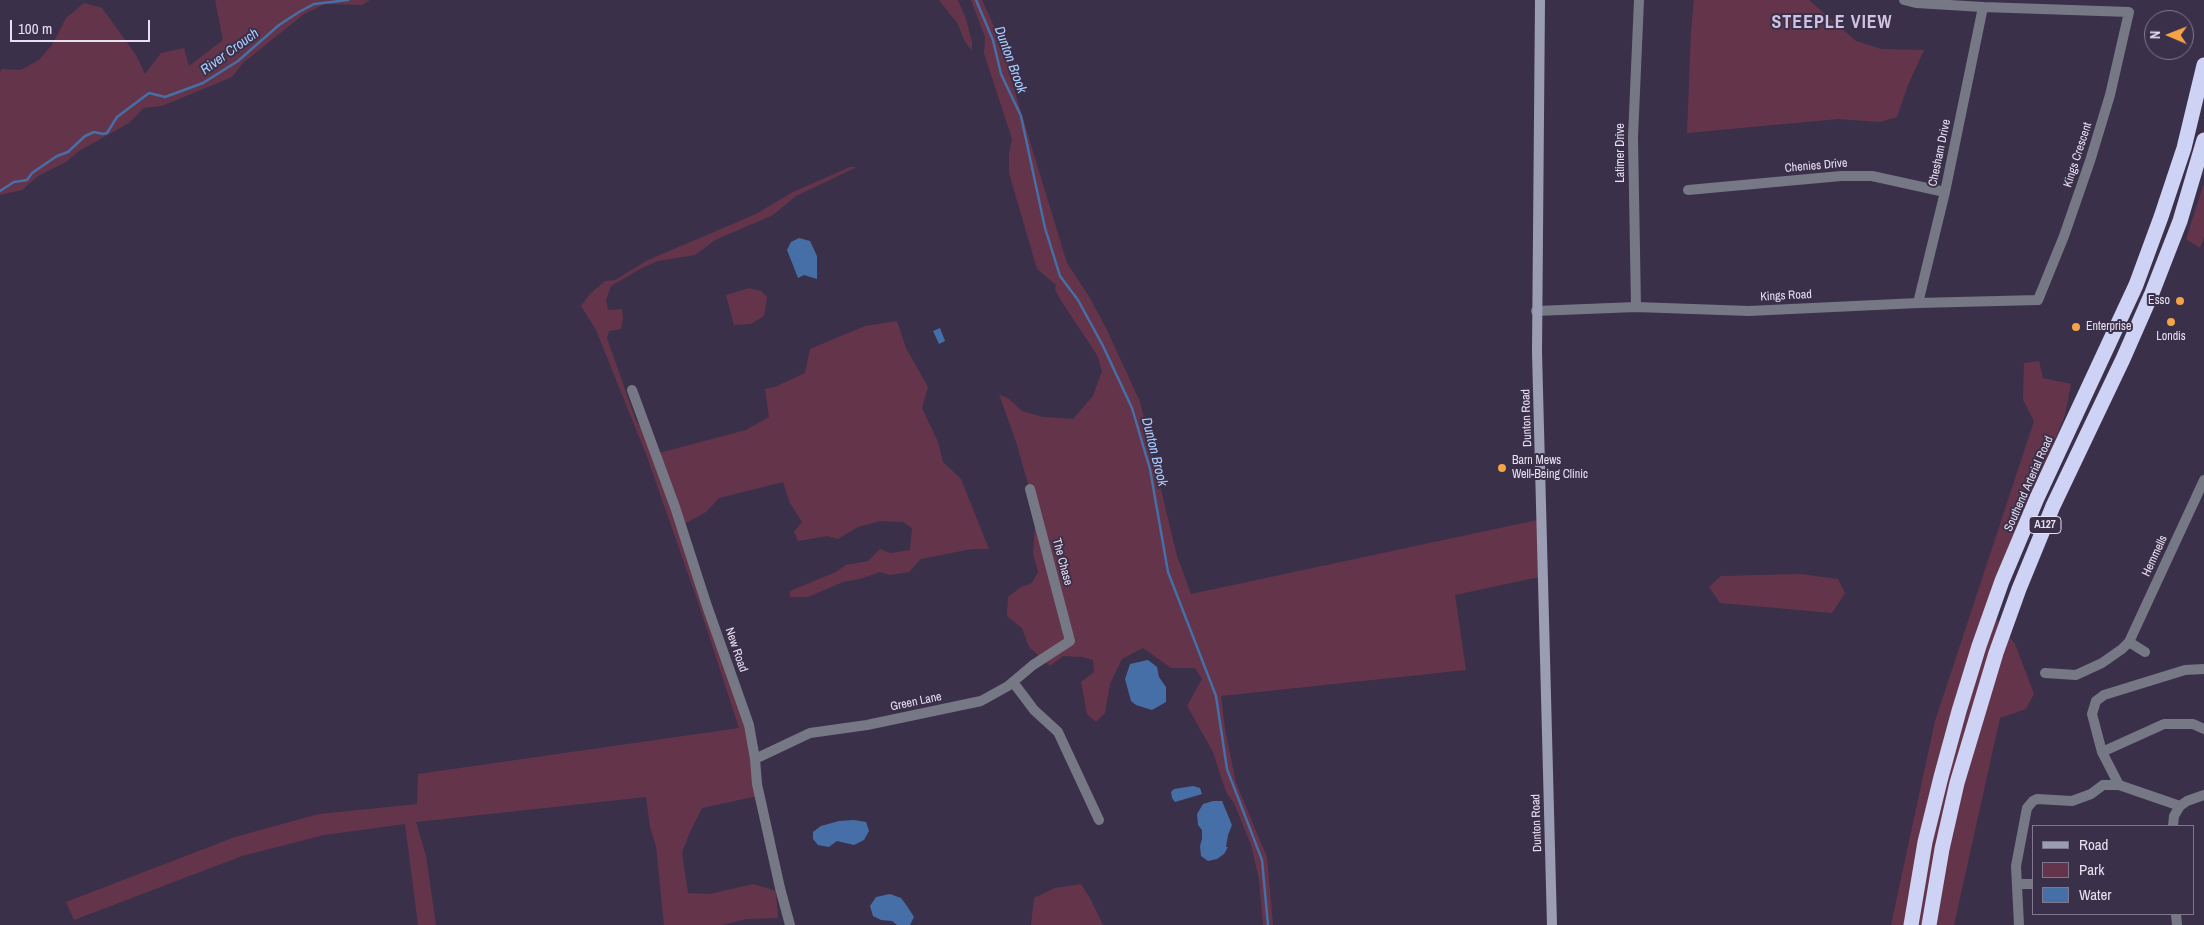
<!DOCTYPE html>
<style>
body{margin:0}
#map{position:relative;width:2204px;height:925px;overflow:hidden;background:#3b304a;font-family:"Archivo Narrow",sans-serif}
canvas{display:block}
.legend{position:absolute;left:2032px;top:825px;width:162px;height:90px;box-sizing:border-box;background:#3b304a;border:1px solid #80778d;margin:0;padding:6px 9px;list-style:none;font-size:15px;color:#e8e1f2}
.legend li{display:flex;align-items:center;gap:10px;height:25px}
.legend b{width:25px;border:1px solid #80778d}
.north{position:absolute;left:2144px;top:10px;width:50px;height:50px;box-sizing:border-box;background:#3b304a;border:1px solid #80778d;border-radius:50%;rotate:271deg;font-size:14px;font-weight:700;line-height:20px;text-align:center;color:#e8e1f2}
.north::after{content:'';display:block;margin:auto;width:18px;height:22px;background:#f6a247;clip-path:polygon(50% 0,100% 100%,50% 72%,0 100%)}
.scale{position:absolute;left:10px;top:20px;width:140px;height:22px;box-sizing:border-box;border:2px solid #e8e1f2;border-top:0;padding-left:6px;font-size:15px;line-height:18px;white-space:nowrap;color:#e8e1f2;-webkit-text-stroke:4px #3b304a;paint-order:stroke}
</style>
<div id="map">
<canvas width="2204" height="925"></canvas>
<ul class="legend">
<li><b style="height:6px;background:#9a9db3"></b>Road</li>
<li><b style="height:14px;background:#64354a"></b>Park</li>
<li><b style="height:14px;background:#456fa6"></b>Water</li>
</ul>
<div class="north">N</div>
<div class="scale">100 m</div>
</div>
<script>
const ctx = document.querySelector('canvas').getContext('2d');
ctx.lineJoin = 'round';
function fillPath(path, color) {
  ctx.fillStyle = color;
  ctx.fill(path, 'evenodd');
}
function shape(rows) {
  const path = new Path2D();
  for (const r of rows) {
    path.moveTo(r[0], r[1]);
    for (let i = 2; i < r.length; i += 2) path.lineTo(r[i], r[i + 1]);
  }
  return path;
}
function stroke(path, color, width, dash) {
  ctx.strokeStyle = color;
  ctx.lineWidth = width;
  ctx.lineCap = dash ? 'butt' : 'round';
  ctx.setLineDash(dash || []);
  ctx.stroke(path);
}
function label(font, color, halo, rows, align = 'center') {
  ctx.font = font + ' "Archivo Narrow",sans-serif';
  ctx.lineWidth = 4;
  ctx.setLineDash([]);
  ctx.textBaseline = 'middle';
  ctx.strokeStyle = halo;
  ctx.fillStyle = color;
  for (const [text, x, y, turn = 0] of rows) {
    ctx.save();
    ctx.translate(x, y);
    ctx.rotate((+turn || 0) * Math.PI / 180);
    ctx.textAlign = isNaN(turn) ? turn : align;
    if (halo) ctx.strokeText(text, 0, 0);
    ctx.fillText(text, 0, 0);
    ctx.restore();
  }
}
fillPath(shape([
 [215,0,370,0,362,5,325,4,304,14,243,63,232,77,162,106,144,108,129,123,79,151,66,162,38,176,22,190,0,195,0,72,2,69,21,70,39,60,52,45,66,18,84,3,102,8,136,55,145,74,161,53,184,48,189,66,223,40],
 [939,0,958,0,966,19,972,42,972,51,964,40,958,24],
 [971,0,982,0,1007,55,1010,76,1067,263,1090,298,1107,330,1140,402,1177,556,1191,594,1542,519,1544,576,1455,595,1466,670,1221,696,1225,729,1236,783,1267,857,1273,925,1263,925,1259,879,1251,845,1234,803,1226,792,1213,752,1187,706,1202,679,1195,668,1171,668,1143,648,1122,659,1110,684,1105,713,1096,722,1087,714,1081,682,1094,672,1093,660,1083,657,1063,656,1050,666,1029,647,1022,628,1007,616,1008,597,1021,587,1032,583,1038,572,1033,553,1036,511,1016,442,999,394,1009,399,1022,411,1043,417,1073,419,1093,396,1102,371,1097,355,1060,299,1055,289,1056,285,1037,269,1009,173,1009,154,1012,139,984,53,985,37],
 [1694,0,1809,0,1856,41,1881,49,1924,50,1908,85,1897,117,1880,122,1838,119,1687,133,1691,31],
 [850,167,857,167,796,196,773,215,715,240,695,255,658,261,640,269,611,286,606,300,608,310,622,309,623,319,621,329,609,331,607,338,635,418,655,454,746,430,769,417,765,389,775,387,805,373,810,349,865,326,897,321,906,348,928,387,922,408,938,442,943,462,961,479,989,549,972,549,921,559,909,572,890,575,880,572,860,579,843,582,808,597,790,597,790,591,836,572,846,565,868,561,880,549,890,553,910,550,912,528,903,522,880,521,858,527,838,539,827,536,798,541,794,532,802,522,790,503,783,482,719,498,706,512,686,523,680,519,749,725,760,798,753,797,702,808,689,834,682,853,688,893,710,894,753,884,776,891,778,918,746,919,722,925,664,925,656,846,650,827,646,797,416,822,426,856,436,925,418,925,405,824,324,835,242,856,74,920,66,902,235,837,319,814,417,804,418,774,739,728,700,608,646,454,596,330,581,306,590,294,605,281,615,280,648,260,756,214,793,192],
 [2204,183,2204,237,2200,248,2186,239],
 [749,288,761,291,767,297,764,316,751,324,734,325,726,295],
 [2039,361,2043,378,2071,384,2065,415,1987,607,2015,644,2034,694,2026,709,2000,718,1954,925,1891,925,1935,721,2034,421,2023,400,2024,363],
 [1801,574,1838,579,1845,593,1832,613,1720,603,1709,587,1721,576],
 [1081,884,1091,900,1103,925,1031,925,1034,898,1055,888]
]), '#64354a');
fillPath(shape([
 [799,238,810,241,817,256,817,279,804,275,798,278,787,250,791,242],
 [940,328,945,341,939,344,933,331],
 [1148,660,1157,667,1159,677,1166,687,1166,702,1152,710,1136,705,1131,701,1125,679,1130,664],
 [1193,786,1200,788,1202,794,1175,802,1172,798,1171,792,1174,789],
 [1213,801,1222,801,1232,825,1228,835,1226,847,1228,847,1224,854,1217,859,1208,861,1201,856,1200,846,1202,839,1202,830,1198,825,1197,814,1203,804],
 [854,820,866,822,869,831,864,840,854,845,837,841,829,847,818,845,813,839,813,832,821,826,839,821],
 [890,894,901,898,907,906,914,917,910,925,897,925,892,921,881,920,873,916,870,906,876,897]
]), '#456fa6');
stroke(shape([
 [976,0,993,40,1001,74,1021,116,1045,228,1060,276,1078,300,1103,346,1132,408,1150,469,1168,572,1216,696,1227,769,1262,860,1268,925],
 [0,191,14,182,27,180,32,173,57,156,68,152,85,136,94,132,103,134,107,133,117,117,149,93,165,97,203,83,238,61,279,25,299,12,314,4,348,0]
]), '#456fa6', 2.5);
stroke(shape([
 [1688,190,1841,176,1872,176,1945,192],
 [1918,303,1945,192,1983,7],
 [1636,307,1633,137,1639,0],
 [1536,311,1636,307,1749,311,1918,303,2038,300,2064,236,2090,161,2110,95,2129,12,1983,7,1916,3,1904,0],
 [632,390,675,507,707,606,749,725,755,759,757,784,780,888,790,925],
 [2129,642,2145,652],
 [2045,673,2076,675,2102,663,2122,649,2129,642,2204,480],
 [1013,682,1034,710,1058,732,1099,820],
 [2102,752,2164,724,2193,724,2204,729],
 [755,759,810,733,867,725,981,701,1008,686,1033,665,1070,641,1030,489],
 [2180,806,2119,785,2102,752,2092,714,2096,701,2104,695,2185,670,2204,669],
 [2173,826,2174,816,2180,806,2187,801,2204,795],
 [2017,884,2033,884],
 [2176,914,2177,925],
 [2019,925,2016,866,2027,808,2033,801,2037,799,2072,801,2091,794,2103,785,2119,785]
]), '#767886', 10);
stroke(shape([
 [1540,0,1537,352,1552,925]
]), '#9a9db3', 10);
stroke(shape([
 [1911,925,1925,842,1941,777,1959,711,1979,646,2002,581,2037,498,2136,285,2161,217,2184,148,2204,65],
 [1929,925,1942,849,1957,783,1996,653,2019,589,2053,506,2123,359,2152,293,2180,221,2204,140]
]), '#ced2f4', 15);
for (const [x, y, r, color] of [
 [2180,301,5,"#f6a247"],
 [2171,322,5,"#f6a247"],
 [2076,327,5,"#f6a247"],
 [1502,468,5,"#f6a247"]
]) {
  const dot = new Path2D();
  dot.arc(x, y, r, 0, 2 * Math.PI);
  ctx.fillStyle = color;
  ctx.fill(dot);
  stroke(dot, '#3b304a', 2);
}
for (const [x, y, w] of [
 [2045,525,32]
]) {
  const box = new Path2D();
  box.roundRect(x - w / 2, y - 8.5, w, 17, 4);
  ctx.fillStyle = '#3b304a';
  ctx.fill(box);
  stroke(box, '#e8e1f2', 1);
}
label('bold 11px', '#e8e1f2', null, [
 ["A127",2045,525]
]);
label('12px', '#e8e1f2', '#3b304a', [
 ["Latimer Drive",1621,153,-90],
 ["Chesham Drive",1940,153,-78],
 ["Kings Crescent",2078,155,-72],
 ["Chenies Drive",1816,166,-5],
 ["Kings Road",1786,296,-3],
 ["Dunton Road",1527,418,-92],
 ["Southend Arterial Road",2029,484,-66],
 ["Hemmells",2155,556,-65],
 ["The Chase",1062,562,75],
 ["New Road",736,650,71],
 ["Green Lane",916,702,-12],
 ["Dunton Road",1537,823,-92]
]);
label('12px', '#e8e1f2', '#3b304a', [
 ["Esso",2170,301,"right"],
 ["Enterprise",2086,327],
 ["Londis",2171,337,"center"],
 ["Barn Mews",1512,461],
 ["Well-Being Clinic",1512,475]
], 'left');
label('italic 14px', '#abcfff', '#3b304a', [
 ["River Crouch",230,52,-36],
 ["Dunton Brook",1010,60,70],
 ["Dunton Brook",1154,452,76]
]);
ctx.letterSpacing = '1px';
label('bold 18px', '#cfc2e3', '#3b304a', [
 ["STEEPLE VIEW",1832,23]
]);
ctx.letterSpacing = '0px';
</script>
